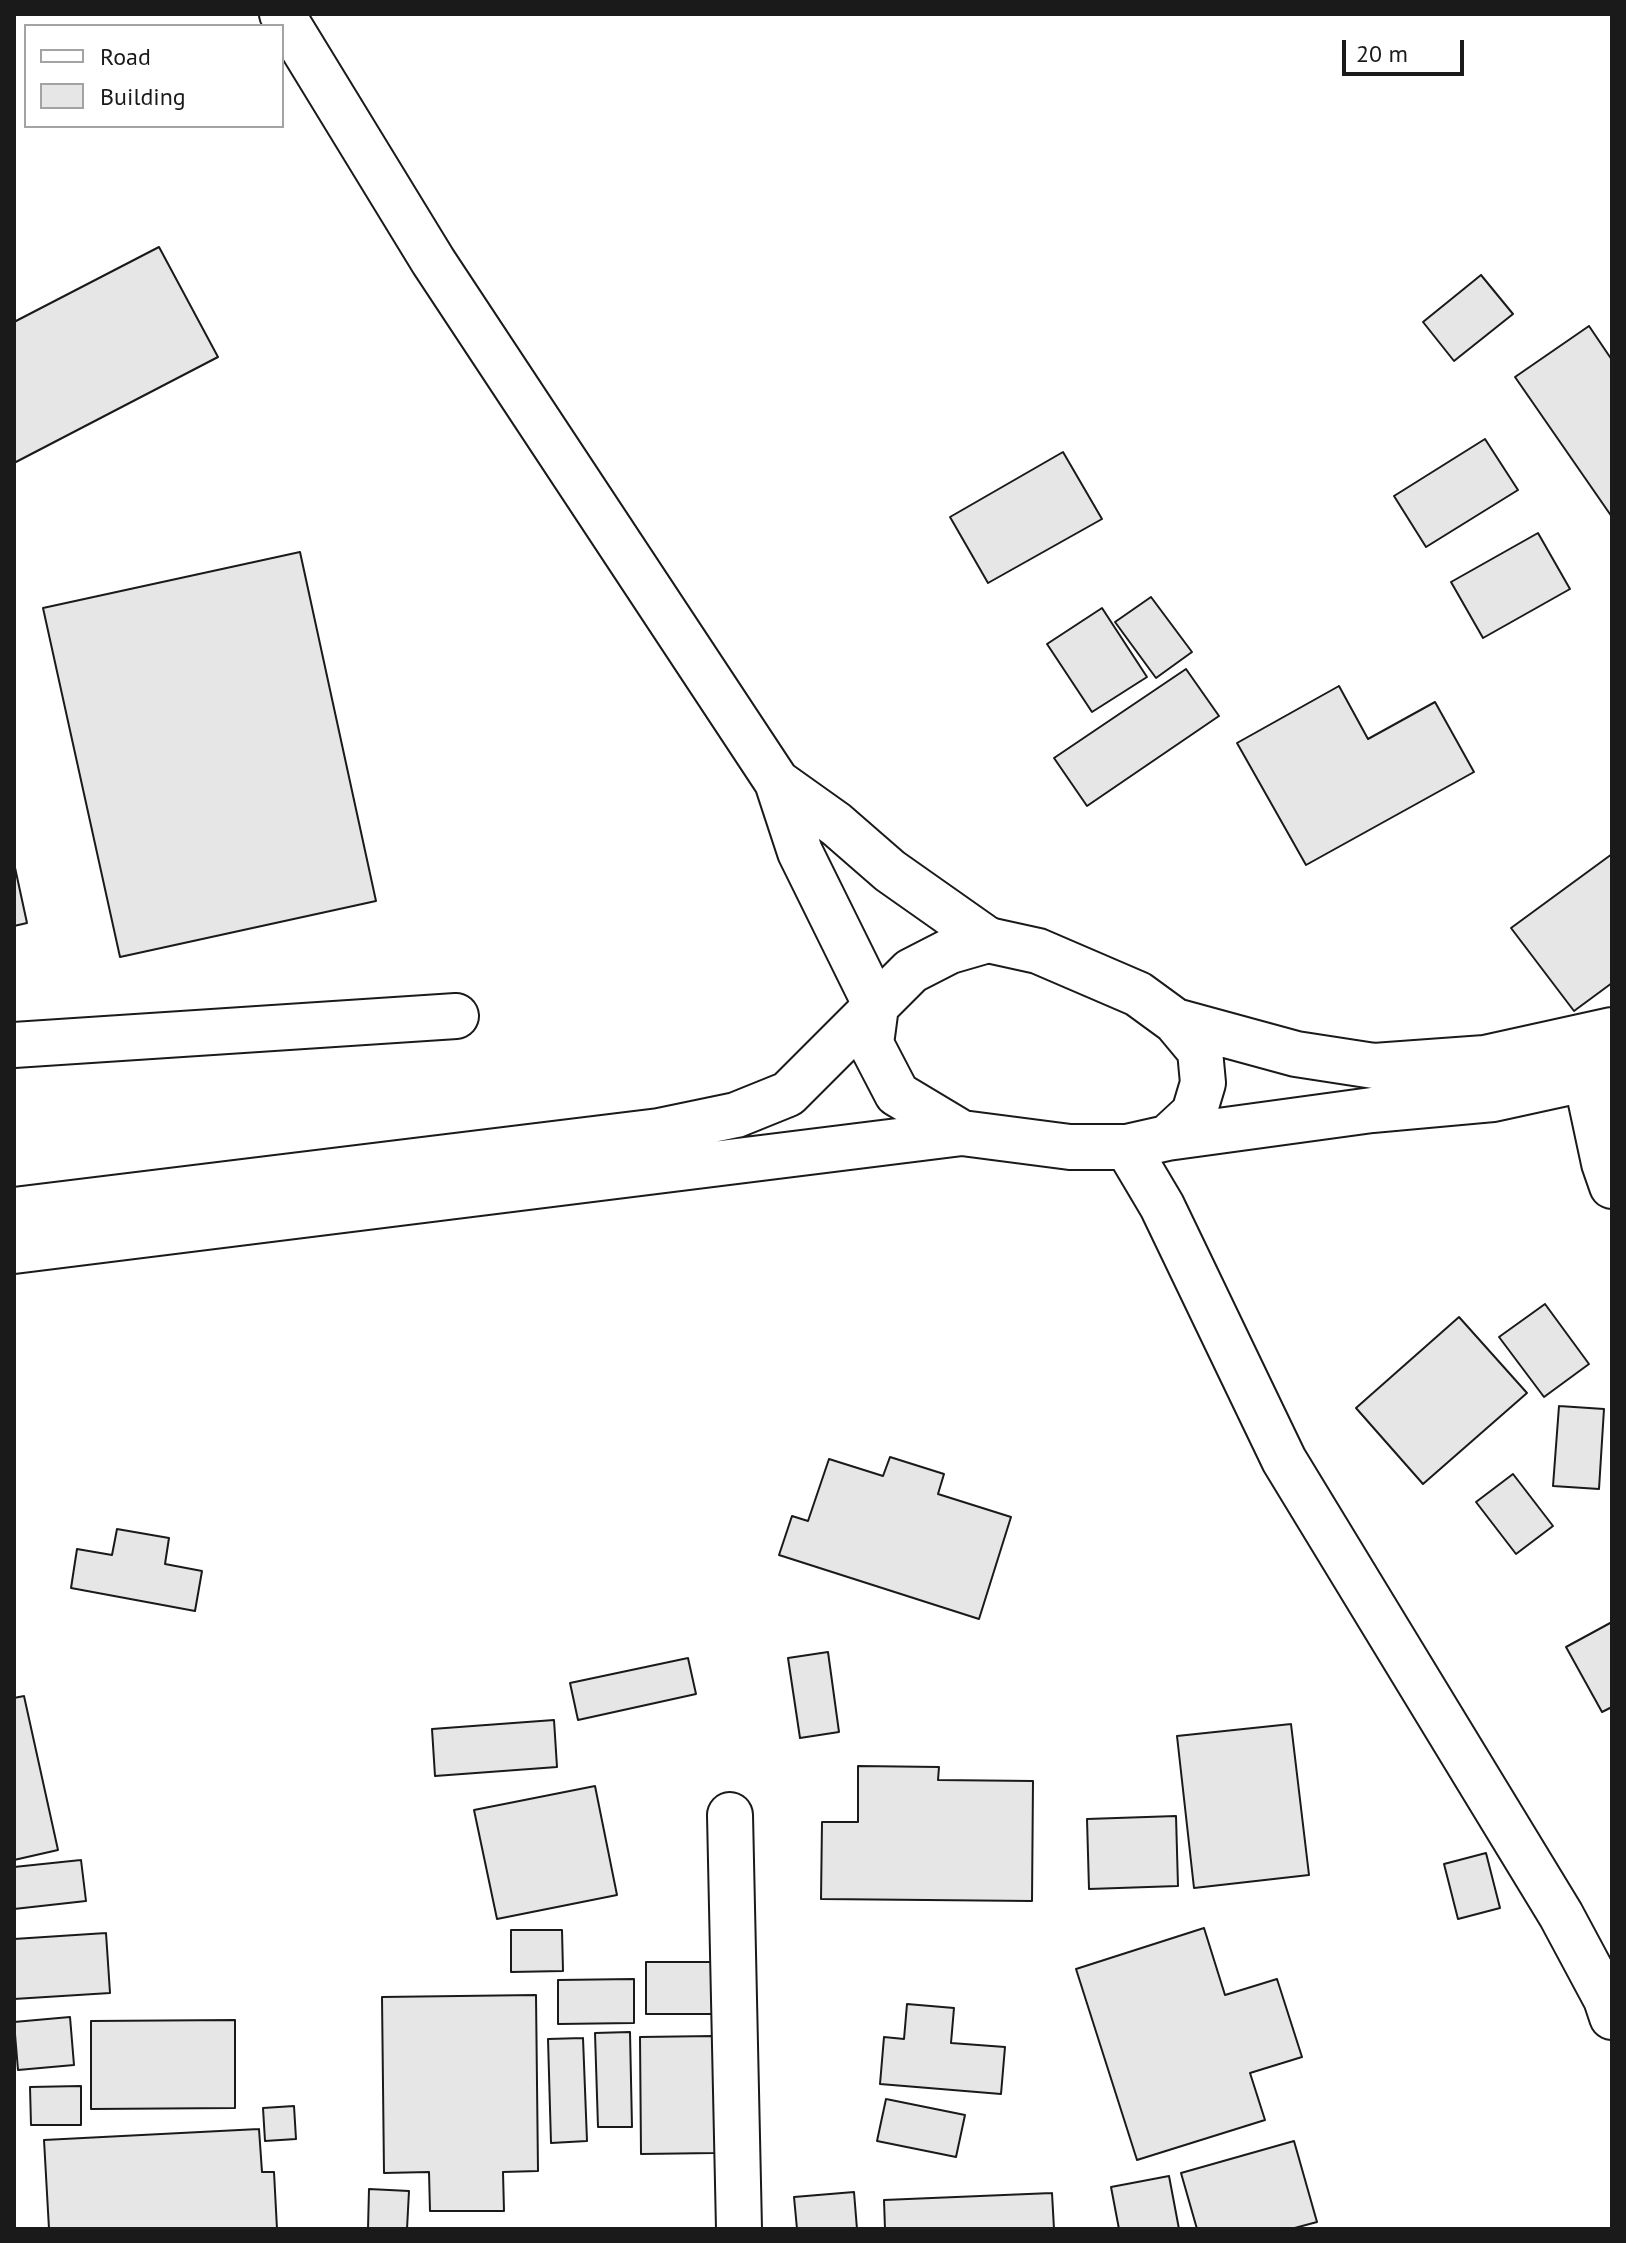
<!DOCTYPE html>
<style>
body{margin:0}
#map{position:relative;width:1626px;height:2243px;overflow:hidden;background:#fff;font-family:"PT Sans",sans-serif}
canvas{display:block}
.frame{position:absolute;inset:0;border:16px solid #1a1a1a;pointer-events:none}
.legend{position:absolute;left:24px;top:24px;width:260px;height:104px;box-sizing:border-box;background:#fff;border:2px solid #a3a3a3;margin:0;padding:10px 14px;list-style:none;font-size:24px;color:#1a1a1a}
.legend li{display:flex;align-items:center;gap:16px;height:40px}
.legend b{width:40px;border:2px solid #a3a3a3}
.scale{position:absolute;left:1342px;top:40px;width:122px;height:36px;box-sizing:border-box;border:4px solid #1a1a1a;border-top:0;padding-left:10px;font-size:24px;line-height:28px;white-space:nowrap;color:#1a1a1a;-webkit-text-stroke:6px #fff;paint-order:stroke}
</style>
<div id="map">
<canvas width="1626" height="2243"></canvas>
<div class="frame"></div>
<ul class="legend">
<li><b style="height:10px;background:#fff"></b>Road</li>
<li><b style="height:22px;background:#e6e6e6"></b>Building</li>
</ul>
<div class="scale">20 m</div>
</div>
<script>
const ctx = document.querySelector('canvas').getContext('2d');
ctx.lineJoin = 'round';
function fillPath(path, color) {
  ctx.fillStyle = color;
  ctx.fill(path, 'evenodd');
}
function shape(rows) {
  const path = new Path2D();
  for (const r of rows) {
    path.moveTo(r[0], r[1]);
    for (let i = 2; i < r.length; i += 2) path.lineTo(r[i], r[i + 1]);
  }
  return path;
}
function stroke(path, color, width, dash) {
  ctx.strokeStyle = color;
  ctx.lineWidth = width;
  ctx.lineCap = dash ? 'butt' : 'round';
  ctx.setLineDash(dash || []);
  ctx.stroke(path);
}
const building = shape([
 [159,247,218,357,14,463,14,322,159,247],
 [1481,275,1513,314,1454,361,1423,322,1481,275],
 [1589,326,1612,360,1612,517,1515,377,1589,326],
 [1485,439,1518,490,1426,547,1394,496,1485,439],
 [1063,452,1102,519,988,583,950,517,1063,452],
 [1538,533,1570,589,1483,638,1451,582,1538,533],
 [300,552,376,901,120,957,43,608,300,552],
 [1151,597,1192,652,1156,678,1115,622,1151,597],
 [1102,608,1147,677,1092,712,1047,644,1102,608],
 [1186,669,1219,716,1087,806,1054,758,1186,669],
 [1339,686,1368,739,1435,702,1474,772,1306,865,1237,743,1339,686],
 [1612,854,1612,983,1574,1011,1511,928,1612,854],
 [14,863,27,923,14,926,14,863],
 [1545,1304,1589,1364,1544,1397,1499,1337,1545,1304],
 [1459,1317,1527,1393,1423,1484,1356,1408,1459,1317],
 [1559,1406,1604,1409,1599,1489,1553,1486,1559,1406],
 [890,1457,944,1474,938,1494,1011,1517,979,1619,779,1555,792,1516,808,1521,829,1459,883,1476,890,1457],
 [1513,1474,1553,1526,1516,1554,1476,1502,1513,1474],
 [117,1529,169,1538,165,1564,202,1571,195,1611,71,1588,77,1549,112,1555,117,1529],
 [1612,1622,1612,1707,1602,1712,1566,1647,1612,1622],
 [828,1652,839,1732,800,1738,788,1658,828,1652],
 [688,1658,696,1694,578,1720,570,1683,688,1658],
 [24,1696,58,1850,14,1860,14,1698,24,1696],
 [554,1720,557,1767,435,1776,432,1729,554,1720],
 [1291,1724,1309,1875,1194,1888,1177,1736,1291,1724],
 [858,1766,939,1767,938,1780,1033,1781,1032,1901,821,1899,822,1822,858,1822,858,1766],
 [595,1786,617,1895,497,1919,474,1810,595,1786],
 [1176,1816,1178,1886,1089,1889,1087,1819,1176,1816],
 [1486,1853,1500,1908,1458,1919,1444,1864,1486,1853],
 [81,1860,86,1901,14,1909,14,1867,81,1860],
 [1204,1928,1225,1995,1277,1979,1302,2057,1250,2073,1265,2120,1137,2160,1076,1969,1204,1928],
 [511,1930,562,1930,563,1971,511,1972,511,1930],
 [106,1933,110,1993,14,1999,14,1939,106,1933],
 [646,1962,723,1962,723,2014,646,2014,646,1962],
 [634,1979,634,2023,558,2024,558,1980,634,1979],
 [536,1995,538,2171,503,2172,504,2211,430,2211,429,2172,384,2173,382,1997,536,1995],
 [907,2004,954,2008,951,2043,1005,2047,1001,2094,880,2084,884,2037,904,2039,907,2004],
 [70,2017,74,2065,18,2070,14,2022,70,2017],
 [235,2020,235,2108,91,2109,91,2021,235,2020],
 [630,2032,632,2127,598,2127,595,2033,630,2032],
 [714,2036,715,2153,641,2154,640,2037,714,2036],
 [583,2038,587,2141,551,2143,548,2039,583,2038],
 [81,2086,81,2125,31,2125,30,2087,81,2086],
 [886,2099,965,2115,956,2157,877,2141,886,2099],
 [294,2106,296,2139,265,2141,263,2108,294,2106],
 [259,2129,262,2172,274,2172,277,2229,49,2229,44,2140,259,2129],
 [1294,2141,1317,2222,1291,2229,1197,2229,1181,2173,1294,2141],
 [1169,2176,1179,2229,1119,2229,1111,2187,1169,2176],
 [369,2189,409,2191,407,2229,368,2229,369,2189],
 [854,2192,857,2229,797,2229,794,2197,854,2192],
 [1052,2193,1054,2229,885,2229,884,2200,1052,2193]
]);
fillPath(building, '#e6e6e6');
stroke(building, '#1a1a1a', 2);
const minor = shape([
 [282,14,433,261,777,782,800,852,876,1006],
 [777,782,836,824,890,871,988,940],
 [14,1045,456,1016],
 [1586,1079,1604,1163,1612,1186],
 [1127,1147,1162,1206,1284,1460,1561,1915,1606,1999,1612,2017],
 [730,1815,739,2229]
]);
const major = shape([
 [988,940,1038,951,1138,994,1175,1021,1200,1051,1203,1083,1194,1113,1167,1138,1127,1147,1070,1147,962,1133,897,1094,871,1044,876,1006,911,971,950,951,988,940],
 [1175,1021,1296,1054,1374,1066,1485,1058,1612,1030],
 [1167,1138,1372,1110,1493,1099,1612,1073],
 [14,1210,659,1131,736,1115,788,1094,876,1006],
 [14,1251,962,1133]
]);
stroke(minor, '#1a1a1a', 48);
stroke(major, '#1a1a1a', 48);
stroke(minor, '#fff', 44);
stroke(major, '#fff', 44);
</script>
